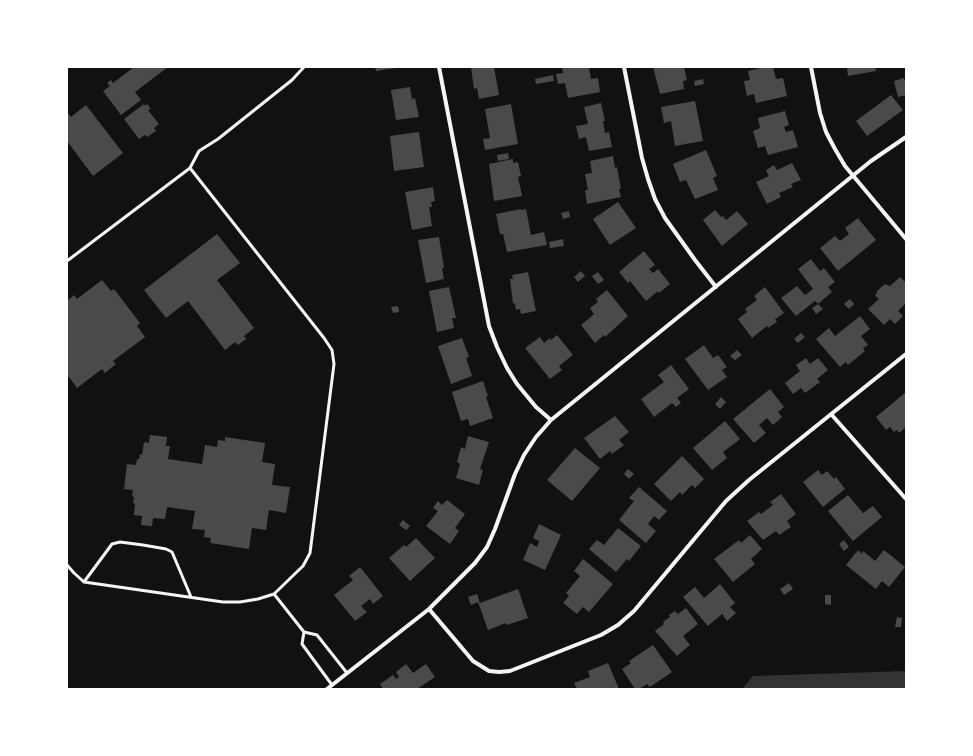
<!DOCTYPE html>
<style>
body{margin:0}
#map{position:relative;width:973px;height:756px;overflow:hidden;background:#111;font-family:"Noto Serif",serif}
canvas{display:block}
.frame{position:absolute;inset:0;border:68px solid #fff;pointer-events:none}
</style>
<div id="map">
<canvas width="973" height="756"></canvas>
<div class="frame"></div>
</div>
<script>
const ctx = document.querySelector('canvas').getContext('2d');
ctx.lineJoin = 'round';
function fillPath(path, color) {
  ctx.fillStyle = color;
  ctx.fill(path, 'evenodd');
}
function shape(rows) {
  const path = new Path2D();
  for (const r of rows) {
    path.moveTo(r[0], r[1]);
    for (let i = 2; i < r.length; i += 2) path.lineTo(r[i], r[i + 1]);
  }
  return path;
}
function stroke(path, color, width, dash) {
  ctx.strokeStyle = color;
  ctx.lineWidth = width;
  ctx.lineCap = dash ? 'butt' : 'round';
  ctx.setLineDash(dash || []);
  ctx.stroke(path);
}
fillPath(shape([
 [906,671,906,689,742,689,753,676]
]), '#333');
fillPath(shape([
 [134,67,168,67,135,92,141,100,121,115,103,91,110,86,107,83,111,80,113,83],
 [375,67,396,67,396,68,376,71],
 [471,67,494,67,499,95,479,99,477,88,474,89],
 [562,67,589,67,591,79,598,78,600,92,568,98,565,83,558,84,556,74,563,73],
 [653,67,684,67,687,80,683,81,684,89,660,94],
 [765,67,773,67,776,79,783,78,787,96,756,103,754,94,747,96,744,81,750,80,748,71],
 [847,67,875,67,876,71,848,76],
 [553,75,554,81,536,84,535,79],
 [904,78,906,85,906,95,898,97,894,81],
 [703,79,704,84,695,86,694,81],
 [410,87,412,99,415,98,419,117,396,120,391,90],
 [891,95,903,110,867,136,856,121],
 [695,101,703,141,675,146,671,121,664,123,661,107],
 [601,103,605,121,603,121,605,133,609,132,612,147,589,151,586,137,579,139,576,126,588,124,584,107],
 [144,104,145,106,147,104,151,109,148,110,159,124,154,128,156,131,147,137,145,135,139,139,124,119],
 [511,104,518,144,485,150,483,139,490,138,485,109],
 [86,105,123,153,93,176,67,141,67,112,71,117],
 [785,111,789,125,784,127,786,132,793,130,798,147,768,155,765,146,758,148,753,131,760,128,758,118],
 [419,132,424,167,394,171,390,136],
 [706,150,717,176,713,178,718,190,695,199,686,180,680,182,673,164],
 [508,153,509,159,498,161,497,155],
 [613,156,615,168,617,167,621,189,619,189,621,197,587,204,585,190,588,190,585,174,592,173,590,161],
 [513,159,513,163,518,162,521,176,518,177,522,196,494,201,489,164],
 [792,163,801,180,791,184,793,187,779,193,781,197,767,204,756,182,769,176,766,170,774,165,777,170],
 [433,187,435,201,431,202,432,207,429,207,432,226,412,230,405,192],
 [618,202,636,228,610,245,593,219],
 [521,209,521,210,526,209,531,235,544,232,547,245,507,252,503,234,500,234,496,214],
 [715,210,721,217,723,216,726,220,737,211,748,224,722,246,703,220],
 [569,211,570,217,563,219,561,213],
 [858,218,876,240,838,271,820,248,835,236,840,241,849,234,845,228],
 [217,234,240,263,217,280,254,328,244,336,246,339,238,345,235,342,225,350,188,301,166,318,144,290],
 [439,237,444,268,442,268,444,279,426,283,418,240],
 [563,239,564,246,550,248,549,242],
 [644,251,655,265,649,269,653,273,658,269,670,284,659,293,658,291,646,301,630,281,628,283,619,272],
 [811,259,820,271,824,268,835,282,828,287,832,292,818,304,815,301,796,316,781,298,797,286,805,295,813,289,798,269],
 [581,271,585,276,578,282,574,277],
 [528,272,536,311,521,314,520,309,516,310,515,303,513,304,510,279,513,279,512,275],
 [598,272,604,280,598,284,592,276],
 [900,277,906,283,906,303,898,311,903,316,895,324,890,319,884,325,868,309,879,299,875,296,878,290,885,284,890,286],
 [102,280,111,291,114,289,140,323,137,326,145,337,113,361,116,364,105,373,102,369,77,388,69,377,67,378,67,301,74,295,77,299],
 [449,287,456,318,452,318,454,328,437,332,429,291],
 [765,287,784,313,775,319,777,322,768,328,767,326,752,338,738,319,747,312,745,309,757,300,754,296],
 [607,290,628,316,605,337,604,335,595,343,581,325,594,314,590,308,598,302,596,299],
 [850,299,854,304,849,309,844,304],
 [818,304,823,309,816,314,812,308],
 [398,306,399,312,393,313,391,307],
 [860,316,870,329,861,336,868,345,863,348,865,351,848,365,846,362,840,367,816,339,829,328,835,336],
 [801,333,805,337,798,343,794,339],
 [557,335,573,355,559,366,562,370,550,379,525,348,540,337,544,343,550,338,551,340],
 [462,338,469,357,466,358,472,376,451,384,438,346],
 [704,345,713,358,718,355,727,367,722,370,727,377,708,390,685,359],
 [737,350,742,355,735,360,730,356],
 [806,358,810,364,818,358,828,370,817,379,820,382,805,393,801,388,793,394,785,383,800,371,796,365],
 [671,365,689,389,677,398,681,403,676,407,672,403,654,417,641,399,664,382,658,375],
 [483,381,488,396,486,397,493,418,470,426,468,419,461,421,452,392],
 [770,389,784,407,778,412,782,417,773,425,767,418,759,425,766,433,754,443,733,419],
 [906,392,906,427,899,433,897,430,894,432,890,427,886,430,876,417],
 [721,397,726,402,720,409,715,404],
 [615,416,629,432,619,440,624,445,612,454,610,451,600,459,584,438],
 [725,421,740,439,723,452,727,458,712,470,693,448],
 [150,435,167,437,166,446,170,446,168,459,202,464,205,445,217,447,218,440,225,441,225,437,265,443,262,462,275,464,272,485,290,487,286,513,269,510,266,530,252,528,249,549,210,543,211,538,204,537,205,530,192,529,195,511,167,507,165,519,153,518,152,526,141,525,142,516,134,515,135,504,133,503,134,497,132,496,133,490,124,489,127,464,136,465,137,459,139,459,140,454,142,455,144,442,149,443],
 [468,436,489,442,480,469,483,470,479,485,456,478,460,464,457,462,461,447,465,449],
 [575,448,600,468,572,501,547,480],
 [682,456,704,479,695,488,692,485,682,495,680,492,671,501,654,484],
 [628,469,634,474,629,479,624,474],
 [818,470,822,475,827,471,834,479,836,477,845,489,823,507,803,482],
 [639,487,667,511,659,520,654,516,648,524,656,531,646,543,619,520,634,501,629,498],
 [781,494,796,514,787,521,791,527,779,535,776,531,763,540,747,521,759,512,761,514,773,505,770,502],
 [848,495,863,513,873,506,882,517,853,541,828,511],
 [447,500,465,514,455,528,459,531,450,544,426,526,438,511,433,508,438,501,442,505],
 [403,520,410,526,406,530,399,525],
 [539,524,561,535,545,570,523,560,530,543,537,547,539,541,533,538],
 [618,528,641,546,629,561,627,559,616,572,589,549,597,540,604,545],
 [750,535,762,549,751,559,755,564,733,582,714,559,739,540,741,543],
 [416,538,435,558,410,581,389,558,404,545,406,547],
 [844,540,849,547,844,551,839,544],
 [858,550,862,554,863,551,875,561,884,550,905,567,889,587,882,581,876,589,846,565],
 [583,559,613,584,589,612,583,607,577,614,563,603,569,596,566,593,580,576,574,571],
 [360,567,383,596,373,604,370,599,361,606,367,612,355,621,334,595,353,580,349,576],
 [789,583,793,589,784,595,780,589],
 [720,584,735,603,730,607,736,613,727,621,722,614,708,626,683,597,695,587,704,598],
 [518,589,528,618,507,625,506,623,488,630,478,602,471,605,468,597,477,594,480,603],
 [825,595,831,595,831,605,825,604],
 [686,608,698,624,683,636,690,645,677,656,655,631,664,624,663,622,670,617,669,615,675,611,678,614],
 [897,617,902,618,901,627,895,627],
 [653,645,672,672,650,687,647,684,639,689,635,689,622,669,631,663,629,661],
 [608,663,619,689,577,689,574,683,590,677,588,671],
 [406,664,413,673,426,664,435,677,417,689,383,689,380,684,393,675,396,679,399,677,396,672]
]), '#4a4a4a');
stroke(shape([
 [67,261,190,168,199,151,218,139,292,80,304,67],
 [67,565,74,573,84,582,223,602,240,602,258,599,274,594,303,566,310,553,334,364,332,350,324,338,190,168],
 [84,582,112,544,120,542,143,545,166,549,172,552,191,597],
 [274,594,304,632,317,635,347,673],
 [304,632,302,644,332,685]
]), '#f5f5f5', 3);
stroke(shape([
 [439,67,489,326,497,347,507,368,517,384,536,407,551,420],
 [624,67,642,158,648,179,655,199,665,218,695,260,716,287],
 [811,67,820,113,826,132,835,149,845,166,906,239],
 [831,414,906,499],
 [429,609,473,661,489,671,499,672,510,671,601,635,618,625,634,611,726,501,749,480,906,354],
 [327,689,429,609,475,563,487,547,495,529,515,474,524,455,536,437,551,420,871,161,906,137]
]), '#f5f5f5', 4);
</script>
